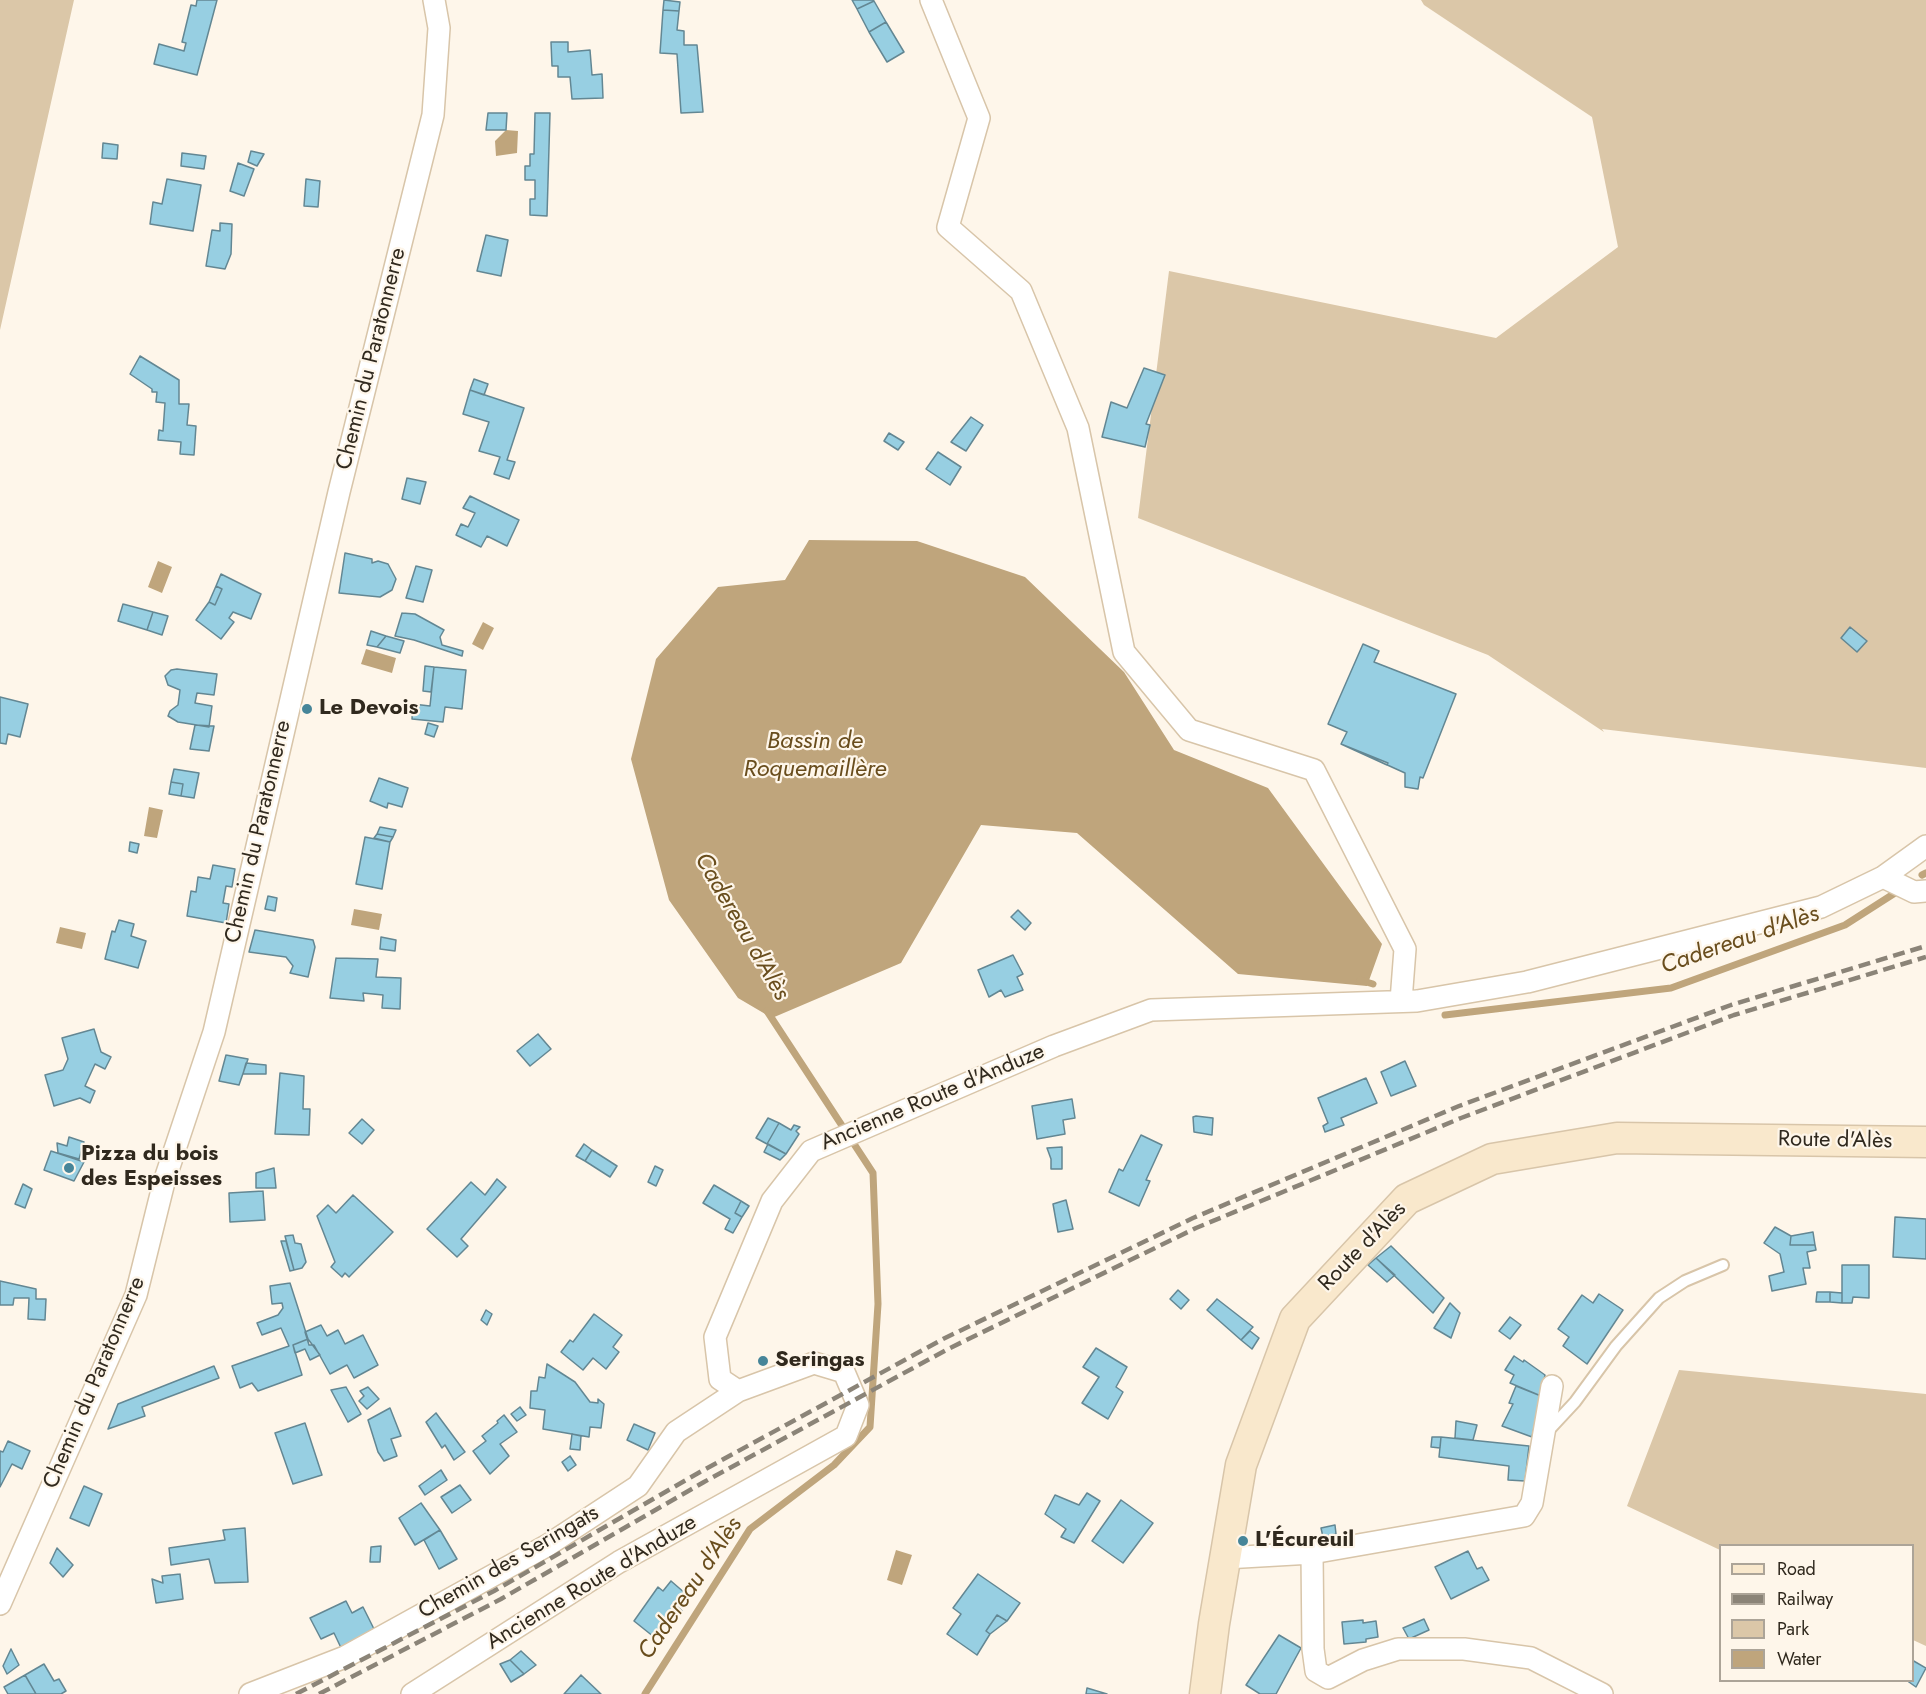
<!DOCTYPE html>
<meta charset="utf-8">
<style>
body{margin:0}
#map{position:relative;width:1926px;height:1694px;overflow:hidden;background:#fef6ea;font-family:Jost,sans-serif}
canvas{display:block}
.legend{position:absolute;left:1719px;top:1544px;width:195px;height:138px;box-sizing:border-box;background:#fef6ea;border:2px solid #aca498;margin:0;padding:8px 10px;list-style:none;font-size:18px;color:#30291e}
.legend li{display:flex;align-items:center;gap:12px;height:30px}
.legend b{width:30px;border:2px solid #aca498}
</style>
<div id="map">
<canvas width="1926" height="1694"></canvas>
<ul class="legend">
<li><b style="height:8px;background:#f9e8cc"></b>Road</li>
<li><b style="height:8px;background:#8b8478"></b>Railway</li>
<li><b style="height:16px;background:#dbc7a8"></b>Park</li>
<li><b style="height:16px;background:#bfa57c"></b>Water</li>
</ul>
</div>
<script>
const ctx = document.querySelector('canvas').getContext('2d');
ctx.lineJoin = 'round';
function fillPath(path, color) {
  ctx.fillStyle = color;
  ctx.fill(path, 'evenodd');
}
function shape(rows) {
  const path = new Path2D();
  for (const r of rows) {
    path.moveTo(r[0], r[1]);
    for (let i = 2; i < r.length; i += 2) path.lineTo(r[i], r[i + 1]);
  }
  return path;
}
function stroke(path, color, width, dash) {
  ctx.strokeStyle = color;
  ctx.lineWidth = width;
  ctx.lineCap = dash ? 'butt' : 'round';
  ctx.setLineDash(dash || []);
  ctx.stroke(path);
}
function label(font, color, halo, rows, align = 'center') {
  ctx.font = font + ' Jost,sans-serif';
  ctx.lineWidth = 4.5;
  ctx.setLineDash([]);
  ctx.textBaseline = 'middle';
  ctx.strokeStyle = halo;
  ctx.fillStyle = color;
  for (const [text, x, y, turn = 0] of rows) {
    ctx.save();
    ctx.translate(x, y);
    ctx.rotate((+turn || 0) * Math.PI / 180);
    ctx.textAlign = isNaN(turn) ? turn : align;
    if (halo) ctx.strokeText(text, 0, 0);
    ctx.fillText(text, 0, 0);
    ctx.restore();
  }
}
fillPath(shape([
 [0,0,74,0,0,330],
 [1421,0,1926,0,1926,768,1602,729,1604,732,1488,655,1138,518,1169,271,1496,338,1618,247,1592,117,1424,5],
 [1679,1370,1926,1394,1926,1646,1913,1640,1912,1546,1720,1546,1720,1550,1627,1506]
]), '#dbc7a8');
fillPath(shape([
 [506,130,518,131,517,153,496,156,495,141],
 [809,540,917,541,1025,577,1124,672,1174,750,1268,788,1382,944,1367,986,1238,974,1077,833,981,825,901,963,772,1018,738,998,669,900,631,759,656,659,718,587,785,580],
 [158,561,172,567,162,593,148,587],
 [483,622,494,628,483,650,472,644],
 [366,649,396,658,392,673,361,664],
 [149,807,163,810,157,838,144,836],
 [354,909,382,914,379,930,351,925],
 [60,927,86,933,82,949,56,943],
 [896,1550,912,1555,902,1585,887,1580]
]), '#bfa57c');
stroke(shape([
 [1922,875,1926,873],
 [1360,980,1373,984],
 [1445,1015,1671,988,1845,925,1895,893],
 [645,1694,750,1529,834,1465,870,1427,878,1304,873,1173,767,1011]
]), '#bfa57c', 7);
const building = shape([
 [197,0,217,0,197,75,154,64,159,44,184,51,186,43,182,42,191,5,196,6,197,0],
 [664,0,680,2,679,11,663,10,664,0],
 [852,0,873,0,874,1,857,9,852,0],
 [874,1,886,22,869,32,857,9,874,1],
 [663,10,679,11,677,30,684,31,684,45,697,45,703,112,681,113,677,54,660,53,663,10],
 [886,22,904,52,887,62,869,32,886,22],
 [551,42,568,42,568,52,590,50,592,75,602,74,603,98,572,99,570,77,558,77,558,66,552,66,551,42],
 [488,113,507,113,506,130,486,130,488,113],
 [535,113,550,113,547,216,530,215,530,199,535,199,535,180,525,180,525,166,530,166,530,154,534,154,535,113],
 [103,143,118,145,117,159,102,158,103,143],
 [251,151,264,154,257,166,248,162,251,151],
 [182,153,206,156,204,169,181,166,182,153],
 [238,163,254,169,244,196,230,191,238,163],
 [167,179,201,185,193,231,150,224,153,202,162,204,167,179],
 [306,179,320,181,318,207,304,206,306,179],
 [220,223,232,224,231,254,225,269,206,266,212,230,220,231,220,223],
 [486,235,508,240,501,276,477,271,486,235],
 [140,356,179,380,179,404,189,404,187,425,196,426,194,455,180,454,181,442,158,440,159,430,163,431,165,403,156,402,157,392,152,392,152,389,130,374,140,356],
 [1144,368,1165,375,1146,424,1150,425,1145,447,1102,437,1111,402,1127,408,1144,368],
 [474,379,488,384,484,395,470,390,474,379],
 [470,390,524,408,507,460,515,462,509,479,494,474,500,457,479,451,489,422,463,414,470,390],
 [971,417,983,425,966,451,951,442,971,417],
 [889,433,904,442,898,450,884,441,889,433],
 [938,452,961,467,950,485,926,469,938,452],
 [407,478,426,482,420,504,402,499,407,478],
 [470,496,519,520,507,546,487,536,481,547,456,535,461,524,468,527,475,513,463,508,470,496],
 [345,553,372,559,372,563,378,561,388,564,396,579,392,590,380,597,339,593,345,553],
 [416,566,432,570,423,602,406,598,416,566],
 [221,574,261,594,251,619,233,612,229,618,234,622,221,639,196,620,209,602,215,605,222,589,216,586,221,574],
 [216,586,222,589,215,605,209,602,216,586],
 [123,604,153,612,147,630,118,621,123,604],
 [153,612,168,616,162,635,147,630,153,612],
 [402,613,415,614,444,630,440,637,442,645,463,651,462,656,414,640,395,636,402,613],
 [1850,627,1867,641,1857,652,1841,638,1850,627],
 [371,631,386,636,377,647,367,645,371,631],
 [386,636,404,641,400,653,377,647,386,636],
 [1363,644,1379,651,1374,662,1456,694,1423,778,1420,777,1418,789,1405,787,1405,773,1341,744,1347,732,1328,724,1363,644],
 [425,666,434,667,431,692,423,691,425,666],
 [434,667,466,670,462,709,445,707,443,722,412,719,413,704,430,706,434,667],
 [177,669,217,674,214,695,197,693,195,703,212,706,209,727,178,722,168,716,170,711,178,705,180,690,168,685,165,676,171,670,177,669],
 [0,697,28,704,20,737,8,734,6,744,0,743,0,697],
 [428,723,438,726,434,737,425,734,428,723],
 [195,725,214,726,209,751,190,749,195,725],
 [1341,744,1388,763,1387,765,1341,744],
 [174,769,199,773,194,798,181,796,183,784,171,782,174,769],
 [379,778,408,788,402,807,388,803,387,808,370,801,379,778],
 [171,782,183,784,181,796,169,794,171,782],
 [380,827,396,830,393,837,377,834,380,827],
 [377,834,393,837,390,842,374,838,377,834],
 [365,837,390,842,382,889,356,884,365,837],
 [130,842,139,844,137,853,129,851,130,842],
 [213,865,235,869,232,887,226,886,223,903,229,904,226,923,187,916,191,891,196,892,198,877,210,879,213,865],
 [268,896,277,898,275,911,265,909,268,896],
 [1018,910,1031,923,1025,930,1011,917,1018,910],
 [119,920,134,924,131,936,146,941,138,968,105,959,112,931,115,932,119,920],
 [255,930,313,940,315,947,308,977,290,973,293,966,286,957,249,952,255,930],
 [381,937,396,940,395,951,380,949,381,937],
 [1013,955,1023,974,1017,977,1023,990,1005,997,1001,990,989,997,978,970,1013,955],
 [336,958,378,959,376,977,401,978,400,1009,382,1008,383,995,363,993,364,1001,330,998,336,958],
 [94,1029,101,1052,111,1057,105,1069,95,1064,85,1086,95,1091,90,1103,80,1098,54,1106,45,1075,63,1070,68,1059,62,1038,94,1029],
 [538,1034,551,1049,530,1066,517,1051,538,1034],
 [226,1055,248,1059,239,1085,219,1081,226,1055],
 [1405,1061,1416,1086,1391,1096,1381,1072,1405,1061],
 [246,1063,266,1065,266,1074,243,1074,246,1063],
 [280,1073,304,1076,303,1109,310,1109,309,1135,275,1134,280,1073],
 [1366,1078,1377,1103,1341,1118,1344,1125,1325,1132,1323,1126,1328,1123,1318,1098,1366,1078],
 [1072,1099,1075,1118,1063,1120,1065,1134,1037,1139,1032,1106,1072,1099],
 [1196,1116,1213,1118,1212,1135,1194,1132,1193,1117,1196,1116],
 [768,1118,779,1123,767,1144,756,1138,768,1118],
 [362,1119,374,1130,362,1144,349,1133,362,1119],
 [779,1123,791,1130,794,1125,800,1127,796,1131,799,1134,786,1154,767,1144,779,1123],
 [1141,1135,1162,1145,1146,1180,1150,1181,1139,1206,1109,1192,1119,1169,1123,1171,1141,1135],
 [69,1137,84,1142,79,1159,58,1153,57,1143,67,1146,69,1137],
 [584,1144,592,1150,585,1161,576,1156,584,1144],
 [768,1144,786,1154,780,1160,764,1152,768,1144],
 [1062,1147,1062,1169,1051,1169,1051,1159,1047,1148,1062,1147],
 [592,1150,617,1166,610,1177,585,1161,592,1150],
 [51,1151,84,1162,74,1181,44,1170,51,1151],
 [655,1166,663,1170,656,1186,648,1182,655,1166],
 [274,1168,276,1188,256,1188,256,1173,274,1168],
 [497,1179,506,1187,461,1239,468,1246,457,1257,427,1229,471,1182,485,1195,497,1179],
 [23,1184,32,1189,25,1208,15,1204,23,1184],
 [714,1185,741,1201,735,1213,742,1217,733,1233,725,1229,730,1219,703,1203,714,1185],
 [263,1191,265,1220,230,1222,229,1193,263,1191],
 [353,1195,393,1232,349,1277,345,1273,342,1277,331,1267,335,1262,317,1216,328,1205,336,1213,353,1195],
 [1066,1200,1073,1229,1058,1232,1053,1204,1066,1200],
 [741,1201,749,1206,742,1217,735,1213,741,1201],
 [1895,1217,1926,1219,1926,1259,1893,1257,1895,1217],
 [1775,1227,1791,1236,1790,1245,1815,1245,1816,1250,1807,1252,1810,1268,1803,1268,1806,1284,1772,1291,1769,1276,1784,1272,1780,1254,1764,1243,1775,1227],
 [1813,1232,1815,1245,1790,1245,1791,1236,1813,1232],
 [293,1235,295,1243,301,1244,306,1262,302,1268,294,1270,285,1236,293,1235],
 [281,1241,286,1241,294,1270,290,1271,281,1241],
 [1391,1246,1444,1298,1433,1313,1376,1258,1391,1246],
 [1376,1258,1395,1275,1387,1282,1368,1265,1376,1258],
 [1842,1265,1869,1265,1869,1298,1853,1297,1852,1303,1842,1303,1842,1265],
 [0,1281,36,1289,36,1299,46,1299,45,1320,28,1319,29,1298,14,1298,13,1305,0,1305,0,1281],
 [290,1283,308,1339,293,1345,302,1375,258,1391,252,1383,240,1388,232,1366,289,1346,281,1328,262,1335,257,1323,278,1315,283,1308,282,1303,272,1304,270,1286,290,1283],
 [1178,1290,1189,1300,1181,1309,1170,1299,1178,1290],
 [1817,1292,1830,1292,1830,1302,1816,1302,1817,1292],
 [1830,1292,1842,1293,1842,1303,1830,1302,1830,1292],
 [1599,1294,1623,1310,1587,1364,1563,1346,1569,1337,1558,1329,1582,1295,1593,1303,1599,1294],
 [1217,1299,1253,1327,1241,1340,1207,1310,1217,1299],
 [1450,1303,1460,1313,1451,1338,1434,1328,1450,1303],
 [486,1310,492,1314,487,1325,481,1320,486,1310],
 [594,1314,622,1335,613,1347,619,1352,606,1369,593,1358,583,1370,561,1352,570,1340,573,1342,594,1314],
 [1510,1317,1521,1325,1510,1339,1499,1331,1510,1317],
 [321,1325,327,1336,338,1330,345,1344,363,1335,378,1365,354,1378,347,1365,330,1374,314,1345,309,1345,305,1332,321,1325],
 [1250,1331,1259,1338,1252,1349,1241,1340,1250,1331],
 [308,1339,320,1355,310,1360,305,1349,295,1353,293,1345,308,1339],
 [1096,1348,1127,1367,1116,1387,1123,1392,1108,1419,1082,1403,1099,1377,1083,1367,1096,1348],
 [1514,1356,1523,1362,1524,1360,1545,1375,1541,1396,1510,1383,1514,1375,1505,1370,1514,1356],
 [547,1364,575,1382,590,1402,598,1403,598,1399,604,1404,601,1428,590,1427,589,1437,543,1429,545,1410,530,1408,531,1391,537,1391,539,1377,545,1378,547,1364],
 [214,1366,219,1378,142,1407,145,1416,108,1429,118,1404,214,1366],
 [1516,1386,1541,1396,1532,1437,1502,1426,1513,1404,1509,1403,1516,1386],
 [346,1387,361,1414,348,1422,331,1390,346,1387],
 [368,1387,379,1399,367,1409,359,1401,364,1396,360,1391,368,1387],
 [520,1407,526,1415,517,1421,511,1414,520,1407],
 [390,1408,401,1436,391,1439,397,1456,384,1461,378,1452,368,1420,390,1408],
 [436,1413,465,1452,454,1460,445,1445,442,1448,426,1422,436,1413],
 [504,1415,517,1432,500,1444,509,1456,490,1474,473,1451,486,1441,482,1436,498,1423,497,1421,504,1415],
 [1456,1421,1477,1425,1473,1440,1455,1438,1456,1421],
 [305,1423,322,1475,293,1484,275,1433,305,1423],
 [634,1424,655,1433,648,1450,627,1440,634,1424],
 [572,1434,581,1436,580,1450,570,1449,572,1434],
 [1432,1437,1441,1437,1440,1448,1431,1447,1432,1437],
 [1441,1437,1529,1446,1525,1481,1508,1480,1509,1466,1439,1457,1441,1437],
 [8,1441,30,1451,22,1469,12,1464,0,1487,0,1451,3,1452,8,1441],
 [570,1456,576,1465,568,1471,562,1462,570,1456],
 [441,1470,447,1480,425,1495,419,1486,441,1470],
 [460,1485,471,1500,452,1513,441,1497,460,1485],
 [84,1486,102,1494,89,1526,70,1518,84,1486],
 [1087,1493,1100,1501,1074,1543,1061,1537,1066,1529,1045,1514,1055,1495,1079,1505,1087,1493],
 [1121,1500,1153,1523,1123,1563,1092,1541,1121,1500],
 [421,1503,440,1530,415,1545,399,1518,421,1503],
 [1335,1525,1336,1534,1323,1537,1321,1528,1335,1525],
 [245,1528,248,1582,215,1583,209,1559,171,1565,169,1548,225,1540,223,1530,245,1528],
 [440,1530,457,1559,439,1569,424,1540,440,1530],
 [381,1546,380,1562,370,1562,371,1547,381,1546],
 [57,1548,73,1565,63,1577,50,1563,57,1548],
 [1468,1551,1477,1569,1482,1567,1489,1580,1451,1599,1435,1567,1468,1551],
 [180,1574,183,1599,156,1603,152,1579,163,1583,162,1576,180,1574],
 [978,1574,1020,1603,1007,1621,997,1615,986,1631,990,1634,977,1655,947,1634,961,1614,953,1608,978,1574],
 [671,1581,686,1594,677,1606,682,1611,670,1627,665,1624,654,1637,634,1621,658,1587,663,1591,671,1581],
 [346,1601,352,1613,363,1607,376,1633,343,1652,334,1633,321,1639,310,1618,346,1601],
 [997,1615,1007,1621,990,1634,986,1631,997,1615],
 [1424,1619,1429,1630,1409,1639,1403,1628,1424,1619],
 [1363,1620,1363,1623,1376,1621,1378,1637,1366,1639,1366,1642,1344,1644,1342,1622,1363,1620],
 [1279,1635,1301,1648,1276,1694,1260,1694,1246,1685,1279,1635],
 [11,1649,19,1665,7,1674,3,1666,11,1649],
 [521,1651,536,1665,524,1674,510,1660,521,1651],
 [510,1660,524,1674,511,1682,500,1664,510,1660],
 [1912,1660,1926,1668,1916,1687,1906,1680,1912,1680,1912,1660],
 [44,1664,54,1681,59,1679,66,1691,61,1694,36,1694,25,1675,44,1664],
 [25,1675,36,1694,8,1694,4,1687,25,1675],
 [581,1675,601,1694,564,1694,581,1675],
 [1087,1688,1107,1694,1086,1694,1087,1688]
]);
fillPath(building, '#97cfe2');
stroke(building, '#638793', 1.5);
const service = shape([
 [1548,1431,1575,1402,1616,1346,1659,1298,1685,1281,1723,1265]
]);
const minor = shape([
 [931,0,979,118,948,227,1021,291,1078,428,1124,652,1189,730,1314,770,1405,949,1401,1001],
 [1883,877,1914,892,1926,891],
 [738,1391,720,1379,715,1337,772,1201,811,1151,1054,1046,1151,1010,1417,1001,1527,982,1821,907,1883,877,1926,846],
 [1312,1553,1313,1649,1316,1671,1328,1678,1363,1660,1398,1649,1464,1649,1531,1658,1602,1694],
 [1225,1558,1312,1553,1524,1516,1532,1503,1552,1386],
 [0,1604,136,1295,164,1182,214,1032,339,492,433,115,439,28,434,0],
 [250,1694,345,1657,548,1545,638,1486,676,1432,738,1391,814,1363,844,1372,858,1405,846,1436,619,1562,412,1694]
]);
const secondary = shape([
 [1205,1694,1214,1624,1241,1465,1295,1319,1407,1199,1492,1159,1617,1138,1926,1142]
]);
stroke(service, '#d8c5a9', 14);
stroke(minor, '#d8c5a9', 24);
stroke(secondary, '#d8c5a9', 33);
stroke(service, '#fff', 10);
stroke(minor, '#fff', 21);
stroke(secondary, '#f9e8cc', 30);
stroke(shape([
 [296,1694,494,1591,700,1472,943,1339,1193,1218,1459,1106,1731,1005,1926,946],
 [319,1694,501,1599,704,1482,948,1349,1196,1228,1461,1118,1734,1015,1926,957]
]), '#8b8478', 4.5, [12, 6]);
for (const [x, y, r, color] of [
 [307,709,6,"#468599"],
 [69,1168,6,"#468599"],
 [763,1361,6,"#468599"],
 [1243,1541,6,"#468599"]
]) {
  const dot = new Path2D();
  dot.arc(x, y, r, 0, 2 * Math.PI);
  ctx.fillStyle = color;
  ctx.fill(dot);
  stroke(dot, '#fef6ea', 2);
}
label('22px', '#30291e', '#fef6ea', [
 ["Chemin du Paratonnerre",372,359,-76],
 ["Chemin du Paratonnerre",259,832,-77],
 ["Ancienne Route d'Anduze",933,1098,-23],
 ["Route d'Alès",1835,1141,1],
 ["Route d'Alès",1363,1247,-46],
 ["Chemin du Paratonnerre",95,1383,-67],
 ["Chemin des Seringats",509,1563,-30],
 ["Ancienne Route d'Anduze",592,1583,-31]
]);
label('bold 22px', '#30291e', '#fef6ea', [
 ["Le Devois",319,709],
 ["Pizza du bois",81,1155],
 ["des Espeisses",81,1180],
 ["Seringas",775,1361],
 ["L'Écureuil",1255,1541]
], 'left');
label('italic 24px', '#694d1d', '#fef6ea', [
 ["Bassin de",815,742],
 ["Roquemaillère",815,770],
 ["Cadereau d'Alès",741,927,60],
 ["Cadereau d'Alès",1740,941,-19],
 ["Cadereau d'Alès",691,1589,-56]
]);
</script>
